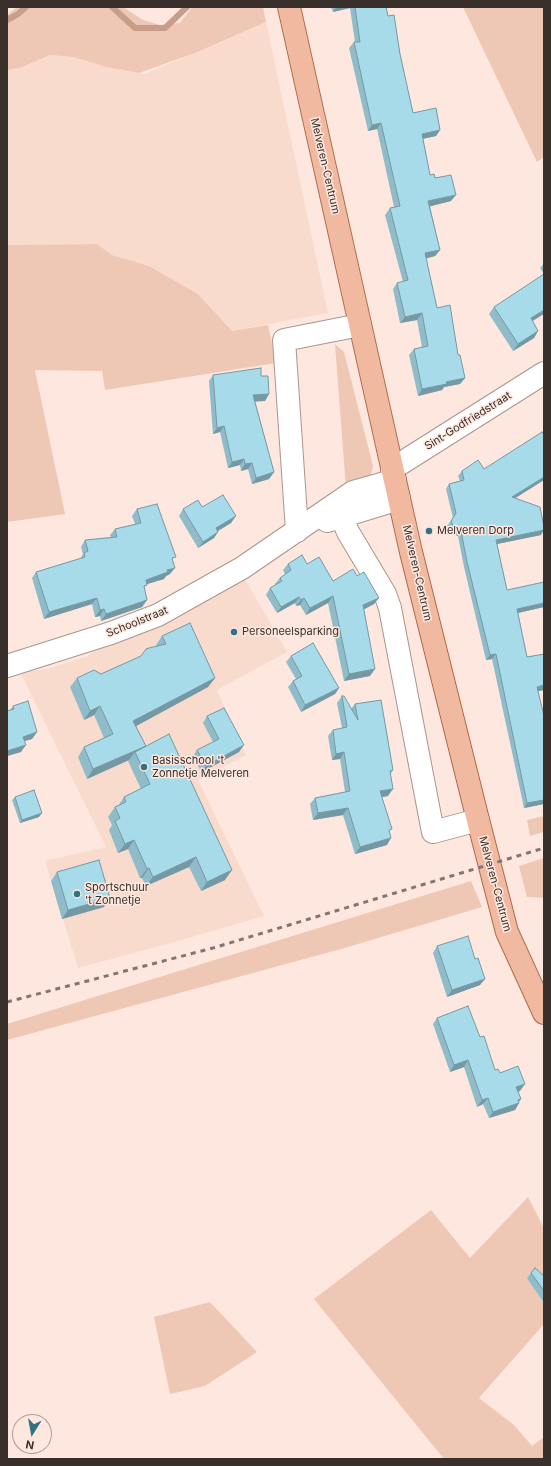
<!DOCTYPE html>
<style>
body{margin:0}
#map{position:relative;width:551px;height:1466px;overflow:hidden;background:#fee7de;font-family:Inter,sans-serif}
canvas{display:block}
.frame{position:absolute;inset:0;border:8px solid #39302c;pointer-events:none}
.north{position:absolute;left:12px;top:1414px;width:40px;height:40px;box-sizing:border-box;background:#fee7de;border:1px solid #af9e97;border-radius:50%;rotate:191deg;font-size:11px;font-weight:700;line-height:16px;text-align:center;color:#39302c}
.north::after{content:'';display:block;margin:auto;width:14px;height:18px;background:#307384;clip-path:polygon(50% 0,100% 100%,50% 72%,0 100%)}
</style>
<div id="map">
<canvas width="551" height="1466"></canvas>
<div class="frame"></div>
<div class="north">N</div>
</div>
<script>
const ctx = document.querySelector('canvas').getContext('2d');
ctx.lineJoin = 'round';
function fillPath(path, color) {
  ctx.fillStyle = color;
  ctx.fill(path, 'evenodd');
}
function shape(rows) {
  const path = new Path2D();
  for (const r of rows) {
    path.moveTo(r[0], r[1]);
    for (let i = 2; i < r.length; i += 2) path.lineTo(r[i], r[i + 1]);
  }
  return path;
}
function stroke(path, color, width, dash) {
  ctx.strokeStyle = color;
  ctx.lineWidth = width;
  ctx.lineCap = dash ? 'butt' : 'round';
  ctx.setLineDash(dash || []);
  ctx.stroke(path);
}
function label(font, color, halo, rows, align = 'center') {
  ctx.font = font + ' Inter,sans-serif';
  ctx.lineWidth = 3;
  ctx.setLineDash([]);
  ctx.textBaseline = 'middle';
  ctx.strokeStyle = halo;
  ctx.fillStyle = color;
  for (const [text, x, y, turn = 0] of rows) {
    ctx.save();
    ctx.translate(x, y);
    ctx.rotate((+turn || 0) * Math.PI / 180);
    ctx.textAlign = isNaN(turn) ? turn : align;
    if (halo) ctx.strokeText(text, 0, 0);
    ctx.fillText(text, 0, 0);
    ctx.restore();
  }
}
fillPath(shape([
 [266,22,328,313,232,331,198,294,149,266,112,255,97,244,7,245,7,70,20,68,50,55,73,57,106,67,144,74,195,53],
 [242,574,287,652,217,690,246,755,198,780,264,916,189,938,78,968,45,861,106,847,20,672,47,669,88,656,108,641]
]), '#f9dbce');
fillPath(shape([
 [17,7,123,7,143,20,160,25,180,23,192,7,263,7,266,22,195,53,139,73,106,67,73,57,50,55,20,68,7,70,7,15],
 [463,7,544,7,544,157,537,162],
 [97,244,112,255,149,266,198,294,232,331,268,325,276,363,105,390,102,371,35,370,65,514,7,522,7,245],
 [335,344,344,352,373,466,370,478,346,488],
 [544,816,544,832,530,836,527,820],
 [544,858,544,898,527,897,519,866],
 [471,881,482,907,341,949,7,1040,7,1024],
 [528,1197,544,1228,544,1324,479,1398,514,1425,532,1446,544,1437,544,1459,444,1459,314,1299,431,1210,470,1258],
 [210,1302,257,1352,205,1386,170,1394,154,1317]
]), '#efc7b5');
stroke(shape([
 [112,7,135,28,165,28,187,7],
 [7,20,18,14,26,7]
]), '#c89d8b', 6);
const minor = shape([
 [392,469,544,373],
 [341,516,348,532,385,594,390,608,433,832,478,820],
 [327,521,399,499],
 [297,531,284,340,360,325],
 [7,666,111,633,158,615,242,568,353,492,395,480]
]);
const major = shape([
 [289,7,411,552,478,820,507,932,544,1013]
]);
stroke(minor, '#aa958d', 24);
stroke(major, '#ab6b4d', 24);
stroke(minor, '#fff', 22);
stroke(major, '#f1b99f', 22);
stroke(shape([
 [7,1002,213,948,544,848]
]), '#83756f', 3, [5, 5]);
fillPath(shape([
 [331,7,386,7,388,16,400,54,413,113,440,130,436,136,423,139,430,175,435,178,451,201,430,206,440,250,435,256,426,258,437,308,458,355,465,378,460,384,444,387,442,390,418,396,409,355,414,349,422,347,417,320,400,323,393,289,397,283,403,282,385,215,390,208,394,207,377,129,368,131,349,48,354,42,355,42,350,8,333,12],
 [544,263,544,274,540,268],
 [494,307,532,321,538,331,534,338,513,351,489,314],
 [213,375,261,376,269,394,265,401,255,401,274,472,269,479,252,484,248,469,241,471,240,465,228,468,220,432,213,434,209,381],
 [544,435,544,480,515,498,541,535,497,544,507,590,544,607,518,613,527,657,544,654,544,690,538,691,544,804,524,808,492,659,486,660,464,567,458,536,451,533,447,526,453,518,446,489,449,484,460,481,458,476,462,471,484,469],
 [137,509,173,561,170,574,166,576,164,579,146,584,144,588,147,600,142,607,101,621,100,616,95,617,92,604,44,619,32,578,36,572,80,559,83,554,81,547,85,540,111,537,110,535,115,529,135,524,132,516],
 [183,509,231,523,218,531,214,538,198,548,179,516],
 [288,564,307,564,333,581,357,576,374,604,364,609,370,676,344,681,328,603,306,615,300,605,296,606,295,603,277,613,266,595,270,588,276,585,275,584,280,578,285,574,283,570],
 [162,636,215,678,208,687,136,726,146,746,225,880,201,891,189,867,146,886,142,878,140,878,128,849,118,853,109,830,112,825,108,817,115,807,118,806,124,797,141,789,128,761,129,760,87,779,78,757,84,747,104,738,94,715,84,720,70,687,77,678,101,674,141,656,156,646,156,645],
 [291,656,339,688,335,694,301,712,288,687,293,681,296,679,286,662],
 [342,696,351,709,355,704,393,770,390,775,388,796,382,797,390,832,387,845,355,854,343,815,313,820,310,804,315,798,345,792,340,759,332,760,328,736,333,730,342,728,337,703],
 [13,706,37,732,32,739,24,741,21,752,7,756,7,711,10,710],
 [207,716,239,752,202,772,192,757,197,750,213,742,203,723],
 [15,797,39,817,20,823,12,800],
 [57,872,104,907,62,919,51,881],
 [437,946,480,985,447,997,433,953],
 [437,1018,480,1037,495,1070,520,1091,518,1092,521,1099,519,1101,519,1103,515,1110,489,1118,483,1104,477,1107,464,1067,450,1072,433,1024],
 [531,1273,544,1276,544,1303,527,1278]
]), '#90bcc9');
fillPath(shape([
 [336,7,351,7,350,8,333,12],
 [381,123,377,129,368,131,372,125],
 [440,130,436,136,417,140,422,134],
 [456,195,451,201,424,208,428,201],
 [440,250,435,256,421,260,425,253],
 [544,310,544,314,526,325,531,318],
 [422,313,417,320,400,323,405,317],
 [538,331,534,338,513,351,518,344],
 [465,378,460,384,444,387,442,390,418,396,422,389,446,382],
 [269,394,265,401,249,402,253,395],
 [224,426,220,432,213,434,217,428],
 [244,459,240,465,228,468,232,462],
 [252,463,248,469,241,471,245,464],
 [274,472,269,479,252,484,256,478],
 [544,477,544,480,509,502,512,497],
 [236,516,231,523,211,535,216,528],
 [454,528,461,531,458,536,451,533],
 [544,530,541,535,492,545,496,540],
 [218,532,214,538,198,548,203,542],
 [175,568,170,574,166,576,164,579,141,586,146,580,167,570],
 [333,596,328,603,306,615,310,608],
 [299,597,295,603,277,613,281,607],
 [97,598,92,604,44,619,49,612],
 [304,598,300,605,296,606,301,600],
 [379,598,374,604,359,612,363,605],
 [147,600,142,607,101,621,106,614],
 [544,603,544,607,513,614,517,609],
 [104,609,100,616,95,617,100,610],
 [496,654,492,659,486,660,490,655],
 [375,669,370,676,344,681,349,674],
 [215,678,208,687,127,731,133,721],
 [544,685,544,690,534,692,537,687],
 [339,688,335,694,301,712,305,705],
 [100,706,94,715,84,720,90,711],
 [37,732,32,739,18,743,23,737],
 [26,745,21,752,7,756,7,751],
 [244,745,239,752,202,772,206,766],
 [146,746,135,752,129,760,87,779,93,769],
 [344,752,340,759,332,760,336,754],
 [393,789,388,796,376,798,380,791],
 [544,800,544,804,524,808,527,803],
 [348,808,343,815,313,820,318,813],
 [42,813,39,817,20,823,22,820],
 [391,838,387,845,355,854,360,847],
 [134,840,128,849,118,853,125,844],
 [196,857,189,867,146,886,153,877],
 [149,868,142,878,140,878,147,869],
 [232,870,225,880,201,891,207,882],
 [110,898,104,907,62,919,68,910],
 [485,979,480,985,447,997,452,990],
 [468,1060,464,1067,450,1072,454,1065],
 [525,1084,520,1091,512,1094,516,1087],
 [488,1098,483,1104,477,1107,482,1100],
 [521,1099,517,1104,519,1103,515,1110,489,1118,493,1112]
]), '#7599a4');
const building = shape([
 [355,7,386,7,388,16,394,15,400,54,413,113,436,108,440,130,422,134,430,175,434,174,435,178,451,175,456,195,428,201,440,250,425,253,437,308,450,305,458,355,460,355,465,378,446,382,447,384,422,389,414,349,428,346,422,313,405,317,397,283,408,280,390,208,400,206,381,123,372,125,354,42,360,42,355,7],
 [544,274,544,310,531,318,538,331,518,344,494,307,544,274],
 [261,368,261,376,268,376,269,394,253,395,274,472,256,478,252,463,245,464,244,459,232,462,224,426,217,428,213,375,261,368],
 [542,432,544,435,544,477,512,497,540,507,544,527,544,530,496,540,507,590,544,582,544,603,517,609,527,657,544,654,544,685,537,687,544,716,544,800,527,803,496,654,490,655,467,562,461,531,454,528,451,521,456,513,449,484,464,480,462,471,478,460,484,469,542,432],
 [223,495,236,516,216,528,218,532,203,542,183,509,198,500,202,507,223,495],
 [157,504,176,557,172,558,175,568,167,570,168,572,146,580,147,585,144,586,147,600,106,614,104,609,100,610,97,598,49,612,36,572,85,557,84,553,88,551,85,540,117,537,115,529,141,523,137,509,157,504],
 [302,555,307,564,319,557,333,581,353,569,357,576,364,572,379,598,363,605,375,669,349,674,333,596,310,608,304,598,301,600,299,597,281,607,270,588,282,581,280,578,291,570,288,564,302,555],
 [190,623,215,678,133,721,146,746,93,769,84,747,113,734,100,706,90,711,77,678,94,670,101,674,141,656,146,649,149,648,166,644,162,636,190,623],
 [313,643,339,688,305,705,293,681,302,676,291,656,313,643],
 [342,696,344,696,358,720,355,704,381,700,393,770,390,771,393,789,380,791,392,829,389,830,391,838,360,847,348,808,318,813,315,798,350,791,344,752,336,754,333,730,347,727,342,696],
 [28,701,37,732,23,737,26,745,7,751,7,711,14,709,13,706,28,701],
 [224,708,244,745,206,766,197,750,219,739,207,716,224,708],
 [169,734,232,870,207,882,196,857,153,877,149,868,147,869,134,840,125,844,115,821,120,818,115,807,126,802,124,797,150,784,135,752,169,734],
 [34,790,42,813,22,820,15,797,34,790],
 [99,860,110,898,68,910,57,872,99,860],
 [468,936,475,959,478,958,485,979,452,990,437,946,468,936],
 [468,1006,480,1037,484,1036,495,1070,498,1069,500,1073,518,1066,525,1084,516,1087,521,1099,518,1100,519,1103,493,1112,488,1098,482,1100,468,1060,454,1065,437,1018,468,1006],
 [535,1268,544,1276,544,1291,531,1273,535,1268]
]);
fillPath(building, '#a7dbea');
stroke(building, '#7599a4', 1);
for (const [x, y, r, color] of [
 [429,531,4,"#307384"],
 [234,632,4,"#307384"],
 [144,767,4,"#307384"],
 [77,894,4,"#307384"]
]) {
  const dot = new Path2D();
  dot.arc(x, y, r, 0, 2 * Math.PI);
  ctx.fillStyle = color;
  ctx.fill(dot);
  stroke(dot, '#fee7de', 1.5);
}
label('11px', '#39302c', '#fee7de', [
 ["Melveren-Centrum",325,166,77],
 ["Sint-Godfriedstraat",468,421,-32],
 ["Melveren-Centrum",417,573,77],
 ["Schoolstraat",137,622,-22],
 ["Melveren-Centrum",495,884,75]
]);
label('11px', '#39302c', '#fee7de', [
 ["Melveren Dorp",437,531],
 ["Personeelsparking",242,632],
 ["Basisschool 't",152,761],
 ["Zonnetje Melveren",152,774],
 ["Sportschuur",85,888],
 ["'t Zonnetje",85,901]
], 'left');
</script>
